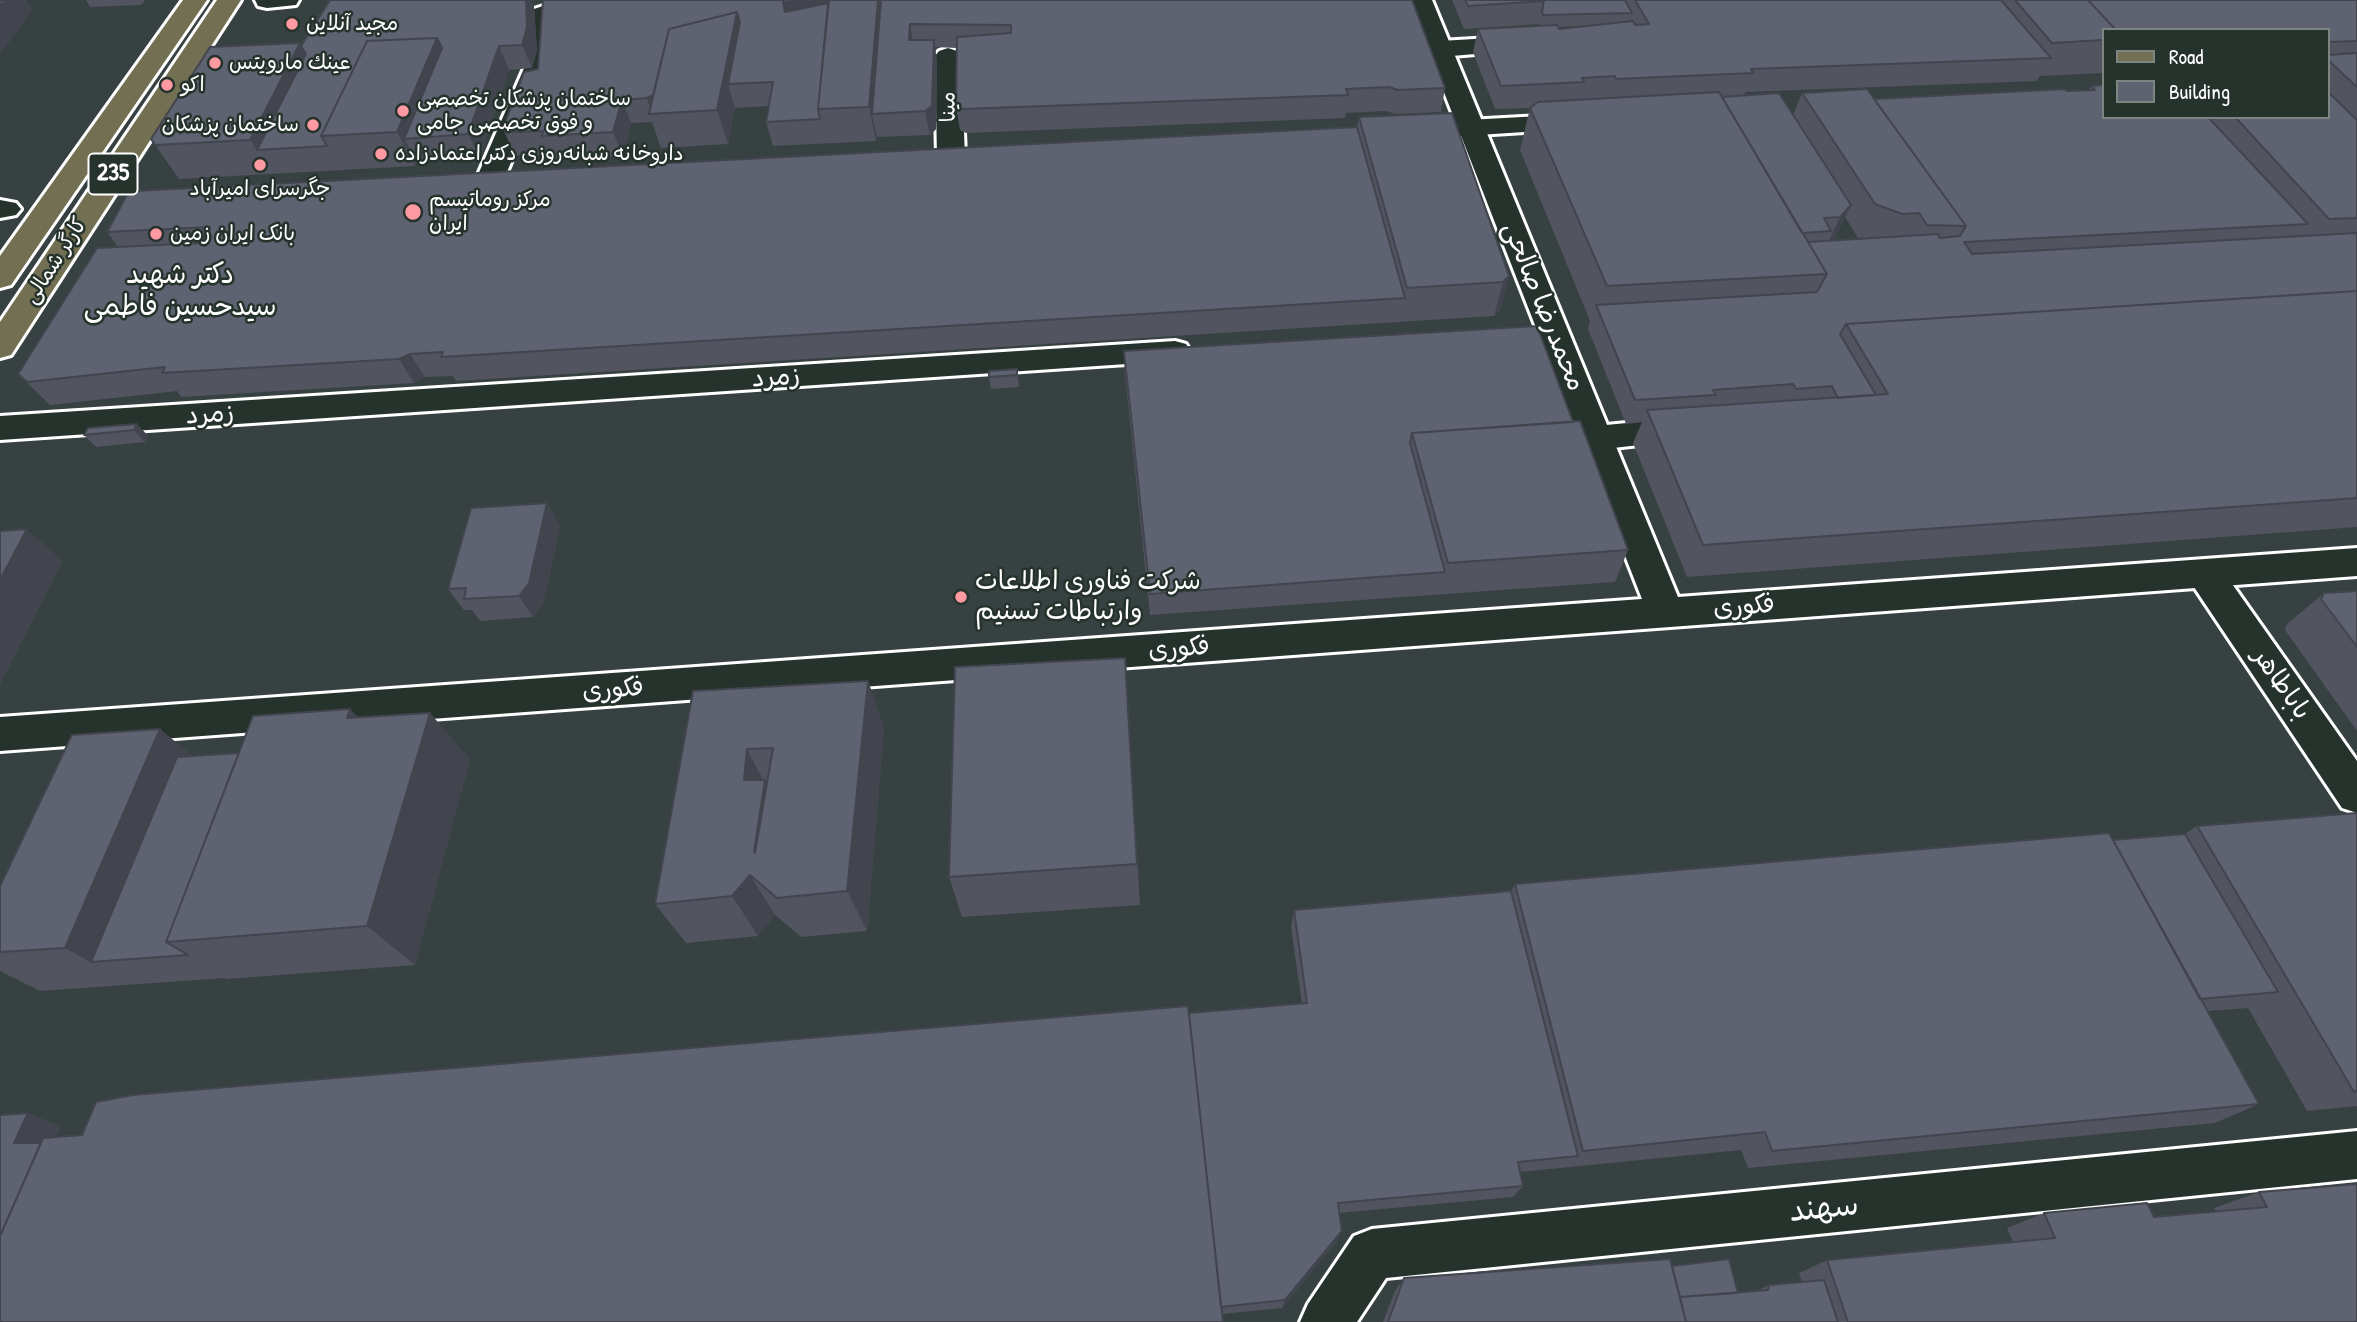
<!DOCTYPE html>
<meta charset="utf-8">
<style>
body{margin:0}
#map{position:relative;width:2357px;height:1322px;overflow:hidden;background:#374141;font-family:"Patrick Hand",sans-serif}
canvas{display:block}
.legend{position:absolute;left:2102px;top:28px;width:228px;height:91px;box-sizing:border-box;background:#26332d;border:2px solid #7d8581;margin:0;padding:9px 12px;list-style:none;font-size:21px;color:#fff}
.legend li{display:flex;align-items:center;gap:14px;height:35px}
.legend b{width:35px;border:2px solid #7d8581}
</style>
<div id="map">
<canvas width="2357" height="1322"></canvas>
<ul class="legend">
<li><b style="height:9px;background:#726f52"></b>Road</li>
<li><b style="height:19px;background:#5f6270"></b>Building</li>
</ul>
</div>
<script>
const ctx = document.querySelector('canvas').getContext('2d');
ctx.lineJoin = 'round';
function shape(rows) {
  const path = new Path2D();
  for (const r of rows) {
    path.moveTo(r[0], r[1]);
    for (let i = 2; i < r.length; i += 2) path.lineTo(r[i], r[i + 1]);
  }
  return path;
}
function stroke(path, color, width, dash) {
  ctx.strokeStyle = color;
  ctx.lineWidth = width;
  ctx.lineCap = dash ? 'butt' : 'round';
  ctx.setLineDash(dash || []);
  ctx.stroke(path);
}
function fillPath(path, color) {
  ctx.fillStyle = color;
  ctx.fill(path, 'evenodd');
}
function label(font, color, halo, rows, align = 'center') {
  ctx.font = font + ' "Patrick Hand","Playpen Sans Arabic",sans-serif';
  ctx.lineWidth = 5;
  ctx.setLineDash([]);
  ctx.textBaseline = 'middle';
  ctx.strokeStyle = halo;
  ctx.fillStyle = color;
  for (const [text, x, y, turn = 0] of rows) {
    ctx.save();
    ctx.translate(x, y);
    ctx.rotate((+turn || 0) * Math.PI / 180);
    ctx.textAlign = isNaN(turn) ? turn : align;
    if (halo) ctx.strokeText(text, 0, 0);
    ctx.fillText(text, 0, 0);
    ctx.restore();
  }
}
const street = shape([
 [255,0,299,0,296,5,267,8,258,6,255,0],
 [543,6,552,9,556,14,556,47,551,66,502,184,498,190,488,193,478,190,474,184,525,66,530,47,530,14,534,9,543,6],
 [1525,36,1534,39,1538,44,1534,49,1440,57,1431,54,1427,49,1431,44,1440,41,1525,36],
 [948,48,957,51,961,56,965,157,961,163,951,165,941,163,937,157,935,56,939,51,948,48],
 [1577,114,1587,116,1591,122,1587,128,1431,138,1421,136,1417,130,1421,124,1431,122,1577,114],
 [0,200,16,203,21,209,16,215,0,218,0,200],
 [1175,341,1186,344,1191,352,1186,360,0,440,0,416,1175,341],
 [1688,417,1700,420,1705,429,1700,438,1596,450,1584,447,1579,438,1584,429,1596,426,1688,417],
 [2205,560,2218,564,2357,761,2357,813,2342,808,2192,584,2187,574,2192,564,2205,560],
 [2357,1131,2357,1179,1386,1278,1357,1322,1300,1322,1308,1304,1354,1236,1372,1229,2357,1131]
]);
const secondary = shape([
 [1408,0,1432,0,1678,597,2357,548,2357,576,0,751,0,717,1642,599,1408,0]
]);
const primary = shape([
 [183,0,207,0,11,285,0,288,0,256,183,0],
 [217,0,241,0,11,355,0,358,0,322,217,0]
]);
stroke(street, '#fff', 6);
stroke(secondary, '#fff', 6);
stroke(primary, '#fff', 6);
fillPath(street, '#26332d');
fillPath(secondary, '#26332d');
fillPath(primary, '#726f52');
fillPath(shape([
 [86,0,145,0,141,5,90,7],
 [330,0,531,0,534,7,537,50,532,68,509,70,480,157,417,162,415,166,179,179,151,139,301,46],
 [543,0,1412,0,1445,88,1441,112,1395,114,1386,111,1346,113,1345,118,966,133,960,130,956,107,956,48,935,47,937,63,936,129,930,135,877,137,876,141,773,146,766,122,769,106,735,108,728,144,661,148,652,122,631,123,623,156,552,159,550,155,521,156,514,153,503,129,538,69],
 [1452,0,2357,0,2357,527,1687,577,1633,443,1642,422,1626,424,1588,329,1590,321,1520,150,1530,108,1495,109,1473,52,1478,29,1540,26,1539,24,1464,29],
 [1586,26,1559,29,1558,27],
 [2103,30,2327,30,2327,117,2103,117,2103,85,2091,86,2089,90,1874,99,1802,93,1793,115,1744,95,1746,92,2037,81,2040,76,2103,73],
 [1845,217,1858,238,1861,239,1833,241],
 [1359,117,1509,276,1500,310,1494,316,456,381,453,376,425,377,414,383,181,397,177,391,50,405,18,374,118,247,107,232,1357,127],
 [1124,351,1573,422,1628,550,1615,582,1150,615,1125,374],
 [1017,369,1019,387,991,389,989,377],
 [137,424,148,436,145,442,96,447,84,435],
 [547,503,560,526,543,604,533,617,480,621,472,610,464,610,448,589],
 [2357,591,2357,731,2285,630,2287,624,2324,593],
 [1125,658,1140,905,962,917,949,877],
 [868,681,884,728,867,931,801,937,775,915,758,936,686,943,655,904,693,691],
 [358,718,470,759,415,965,227,979,225,978,40,991,0,971,0,886,193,756,239,753],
 [2357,813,2357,1106,2307,1111,2248,1008,2207,1011,2259,1104,2215,1123,1748,1168,1741,1150,1520,1172,1523,1186,1513,1197,1339,1213,1337,1241,1282,1308,1222,1314,0,1322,0,1115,61,1126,56,1137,82,1135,1189,1013,1302,1004,1291,927,1294,910,1511,891,1515,884,2113,840,2185,834,2197,826],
 [2259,1192,2357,1322,1383,1322,1395,1291,1404,1278,1672,1266,1738,1293,1756,1291,1769,1285,1802,1282,1799,1273,1827,1260,2013,1242,2007,1228,2044,1213,2154,1217,2216,1212,2214,1208]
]), '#525460');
fillPath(shape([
 [5,0,26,0,33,9,0,55,0,7],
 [526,0,531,0,534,7,537,50,532,68,522,45],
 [791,0,831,0,791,35,783,2],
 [878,0,920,0,872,114,877,137,876,141,869,107],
 [737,12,747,46,728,84,735,108,728,144,717,110,652,114,647,98],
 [910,24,914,47,909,40],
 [437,38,453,72,404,139,417,162,415,166,397,132],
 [934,40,937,63,936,129,930,135,925,111],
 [300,43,319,77,257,150,250,140],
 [499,46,509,70,480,157,468,134],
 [622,100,631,123,623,156,613,132],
 [1851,205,1835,239,1824,251,1840,217],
 [1509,276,1500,310,1494,316,1503,282],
 [410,354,425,377,414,383,399,359],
 [137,424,148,436,145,442,134,430],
 [547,503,560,526,543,604,533,617,519,596],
 [27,529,63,561,0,685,0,580],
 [868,681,884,728,867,931,847,891],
 [350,709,395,756,347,718],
 [430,713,470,759,415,965,367,926],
 [160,729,216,775,91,962,132,985,65,948],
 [747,749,764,782,765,780,788,824,778,894,754,852,744,780],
 [750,875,775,915,758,936,732,896],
 [28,1113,61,1126,48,1156,0,1197,0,1117],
 [1342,1231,1337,1241,1282,1308,1285,1300]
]), '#42454e');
const building = shape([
 [0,0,5,0,0,7,0,0],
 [330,0,526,0,527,27,522,45,499,46,468,134,404,139,442,48,437,38,367,41,321,136,327,146,257,150,306,54,301,46,330,0],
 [543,0,784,0,783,2,785,12,828,3,818,109,820,119,766,122,773,82,728,84,740,22,737,12,669,29,653,95,647,98,622,100,613,132,542,136,543,131,510,132,503,129,524,72,538,69,543,0],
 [829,0,878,0,869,107,818,109,829,0],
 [881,0,1412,0,1445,88,1398,90,1389,87,1346,89,1348,95,963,109,956,107,957,37,1011,33,1011,25,910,24,909,40,934,40,932,106,925,111,872,114,881,0],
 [1465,0,1544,0,1544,1,1468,6,1465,0],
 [1544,0,1625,0,1632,13,1543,15,1542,12,1544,0],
 [1635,0,2001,0,2051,58,1751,69,1753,73,1616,79,1615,76,1582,78,1584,82,1501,86,1478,29,1557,25,1559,29,1633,21,1635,25,1649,24,1635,0],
 [2015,0,2088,0,2116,30,2103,30,2103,40,2052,43,2015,0],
 [2088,0,2357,0,2357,41,2327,42,2327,30,2116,30,2088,0],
 [737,12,717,110,649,114,669,29,737,12],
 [437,38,397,132,321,136,367,41,437,38],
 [300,43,250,140,155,145,151,139,210,47,300,43],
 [2357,53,2357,87,2327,59,2327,55,2357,53],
 [2103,85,2103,117,2208,117,2308,224,1964,242,1972,254,2357,233,2357,291,1846,324,1840,334,1876,395,1838,398,1832,386,1796,389,1793,384,1713,390,1716,395,1635,400,1596,305,1817,292,1827,274,1808,242,1938,234,1940,238,1960,236,1966,226,1874,99,2064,89,2067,91,2095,90,2091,86,2103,85],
 [1867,89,1966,226,1927,225,1919,213,1902,214,1875,204,1802,93,1867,89],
 [2327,91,2357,120,2357,218,2329,219,2235,117,2327,117,2327,91],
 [1719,92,1827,274,1607,286,1530,108,1538,102,1719,92],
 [1779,93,1851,205,1840,217,1824,218,1831,231,1802,233,1722,97,1779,93],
 [1452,113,1509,276,1503,282,1407,288,1359,117,1452,113],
 [1357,127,1405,298,441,357,443,352,410,354,399,359,162,373,165,367,27,382,18,374,97,248,201,243,210,227,107,232,127,195,135,191,1357,127],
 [2357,291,2357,498,1703,545,1647,410,1888,394,1846,324,2357,291],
 [1537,326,1573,422,1412,433,1410,443,1445,572,1150,594,1124,351,1537,326],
 [1017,369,1017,375,989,377,989,371,1017,369],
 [1580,421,1628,550,1448,563,1412,433,1580,421],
 [137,424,134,430,84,435,88,428,137,424],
 [547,503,529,583,519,596,464,599,466,588,448,589,471,508,547,503],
 [27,529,0,580,0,531,27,529],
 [2357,591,2357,647,2321,599,2324,593,2357,591],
 [1125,658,1137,864,949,877,955,667,1125,658],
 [868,681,847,891,777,898,750,875,732,896,655,904,693,691,868,681],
 [773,748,755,853,754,852,765,780,744,780,747,749,773,748],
 [350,709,347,718,430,713,367,926,166,942,253,716,350,709],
 [160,729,65,948,0,952,0,886,72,735,160,729],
 [239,753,166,942,188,955,91,962,177,757,239,753],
 [2357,813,2357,1091,2354,1092,2197,826,2357,813],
 [2109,833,2259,1104,1772,1151,1765,1132,1583,1151,1515,884,2109,833],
 [2185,834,2278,992,2200,999,2113,840,2185,834],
 [1511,891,1578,1156,1518,1162,1523,1186,1338,1203,1342,1231,1285,1300,1221,1307,1189,1013,1307,1003,1294,910,1511,891],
 [1188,1006,1223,1322,0,1322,0,1236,43,1138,82,1135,96,1102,133,1095,1188,1006],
 [28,1113,14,1143,41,1143,0,1236,0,1115,28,1113],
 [2357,1184,2357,1322,1848,1322,1827,1260,2055,1238,2044,1213,2147,1203,2154,1217,2267,1207,2259,1192,2357,1184],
 [1670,1259,1686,1322,1388,1322,1404,1278,1670,1259],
 [1729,1259,1738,1293,1680,1297,1672,1266,1729,1259],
 [1824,1280,1838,1322,1686,1322,1680,1297,1768,1290,1769,1285,1824,1280]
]);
fillPath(building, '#5f6270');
stroke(building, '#42454e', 2);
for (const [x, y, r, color] of [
 [292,24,7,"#ff9aa2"],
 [215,63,7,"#ff9aa2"],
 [167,85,7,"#ff9aa2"],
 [403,111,7,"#ff9aa2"],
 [313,125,7,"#ff9aa2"],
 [381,154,7,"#ff9aa2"],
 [260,165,7,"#ff9aa2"],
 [413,212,9,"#ff9aa2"],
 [156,234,7,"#ff9aa2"],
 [961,597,7,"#ff9aa2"]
]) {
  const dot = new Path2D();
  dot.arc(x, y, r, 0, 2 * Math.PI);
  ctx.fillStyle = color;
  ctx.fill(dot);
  stroke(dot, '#26332d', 2.5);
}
label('21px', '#fff', '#26332d', [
 ["مجید آنلاین",306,24],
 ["عينك مارويتس",229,63],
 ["اکو",181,85],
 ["ساختمان پزشکان تخصصی",417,99],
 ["و فوق تخصصی جامی",417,123],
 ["ساختمان پزشکان",299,125,"right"],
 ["داروخانه شبانه‌روزی دکتر اعتمادزاده",395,154],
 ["جگرسرای امیرآباد",260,189,"center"],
 ["مرکز روماتیسم",429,200],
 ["ایران",429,224],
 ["بانک ایران زمین",170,234]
], 'left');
label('21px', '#fff', '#26332d', [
 ["مینا",949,107,-91],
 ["کارگر شمالی",56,261,-57]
]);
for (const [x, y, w] of [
 [113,174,49]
]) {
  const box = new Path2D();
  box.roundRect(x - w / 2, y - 20.5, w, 41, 5);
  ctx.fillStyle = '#26332d';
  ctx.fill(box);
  stroke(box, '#fff', 2);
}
label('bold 24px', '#fff', null, [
 ["235",113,174]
]);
label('26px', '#fff', '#26332d', [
 ["محمدرضا صالحی",1543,307,68],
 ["زمرد",776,378,-4],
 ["زمرد",210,415,-4],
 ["فکوری",1744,607,-4],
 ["فکوری",1179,649,-4],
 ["باباطاهر",2281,684,55],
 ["فکوری",613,690,-4]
]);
label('26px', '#fff', '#26332d', [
 ["شرکت فناوری اطلاعات",975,582],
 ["وارتباطات تسنیم",975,612]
], 'left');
label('28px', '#fff', '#26332d', [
 ["دکتر شهید",180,276],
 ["سیدحسین فاطمی",180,308]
]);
label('32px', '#fff', '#26332d', [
 ["سهند",1824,1209,-6]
]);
</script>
